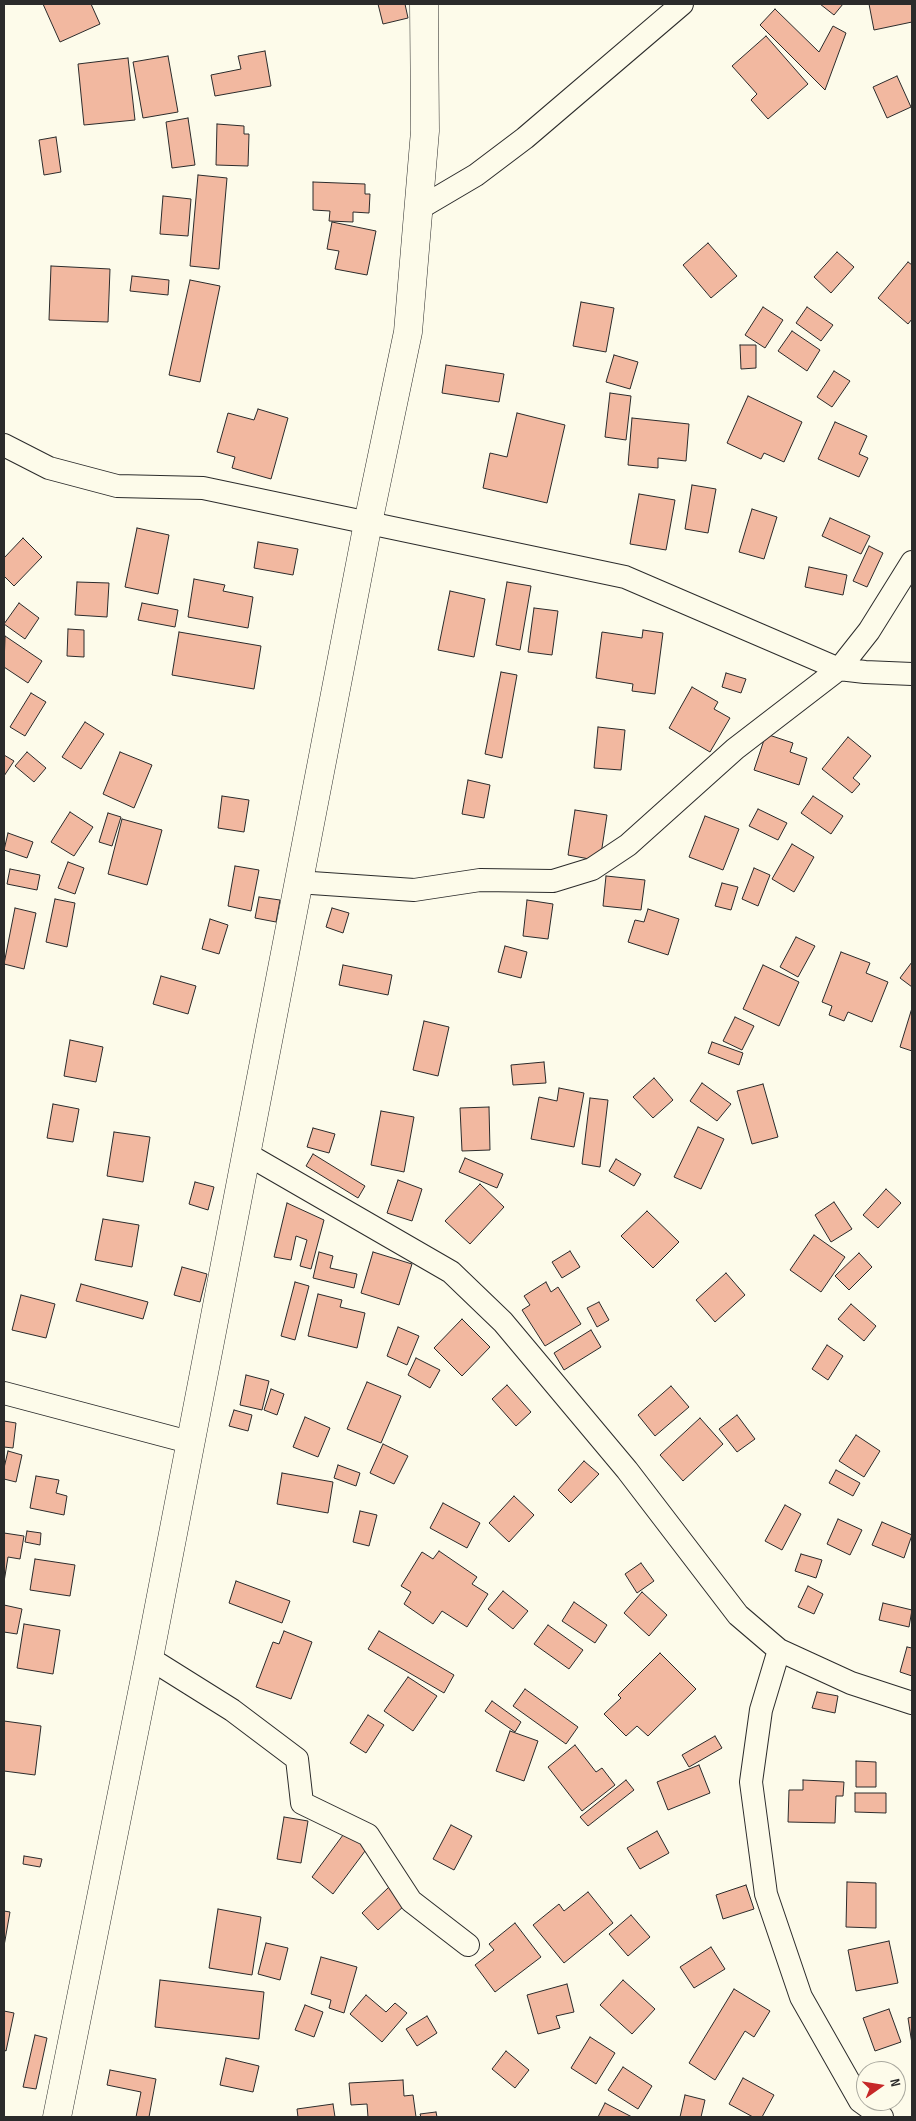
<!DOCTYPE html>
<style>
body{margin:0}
#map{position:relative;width:916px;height:2121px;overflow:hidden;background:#fdfbea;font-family:"Sofia Sans Condensed",sans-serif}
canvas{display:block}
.frame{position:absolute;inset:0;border:5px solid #2b2b2b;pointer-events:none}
.north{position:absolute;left:856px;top:2061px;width:50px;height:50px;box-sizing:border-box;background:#fdfbea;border:1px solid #a9a89e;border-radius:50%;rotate:77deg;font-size:14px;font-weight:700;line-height:20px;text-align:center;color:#2b2b2b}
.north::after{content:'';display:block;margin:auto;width:18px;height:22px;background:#c62828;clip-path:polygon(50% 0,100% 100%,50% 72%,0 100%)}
</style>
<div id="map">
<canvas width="916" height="2121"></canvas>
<div class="frame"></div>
<div class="north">N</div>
</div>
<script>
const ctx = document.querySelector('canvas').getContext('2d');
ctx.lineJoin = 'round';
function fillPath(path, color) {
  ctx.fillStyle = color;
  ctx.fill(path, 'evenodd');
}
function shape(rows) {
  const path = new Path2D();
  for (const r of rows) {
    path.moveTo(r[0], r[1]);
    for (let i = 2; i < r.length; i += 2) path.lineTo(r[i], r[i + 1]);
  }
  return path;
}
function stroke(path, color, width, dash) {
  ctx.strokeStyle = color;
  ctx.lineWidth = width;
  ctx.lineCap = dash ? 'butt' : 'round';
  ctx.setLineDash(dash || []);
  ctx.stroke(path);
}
const building = shape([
 [43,4,91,4,100,24,60,42,43,4],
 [378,4,405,4,408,18,383,24,378,4],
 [820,4,843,4,834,15,820,4],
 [869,4,912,4,912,22,874,30,869,4],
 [775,9,819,52,833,26,846,33,825,90,760,25,775,9],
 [766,36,808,84,768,119,751,100,757,94,732,66,766,36],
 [265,51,271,86,215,96,211,75,241,69,238,56,265,51],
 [168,56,178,112,143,118,133,62,168,56],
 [128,58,135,120,84,125,78,64,128,58],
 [897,76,911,107,887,118,873,87,897,76],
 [188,118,195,165,172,168,166,122,188,118],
 [217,124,244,126,244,134,249,134,248,166,216,165,217,124],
 [56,137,61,172,44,175,39,140,56,137],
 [198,175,227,178,219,269,190,266,198,175],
 [313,182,365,184,365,194,370,194,369,213,353,212,353,222,329,221,330,211,313,210,313,182],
 [163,196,191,199,188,236,160,234,163,196],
 [332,222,376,231,367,275,335,269,339,251,327,249,332,222],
 [708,243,737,276,711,298,683,265,708,243],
 [837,252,854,267,831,293,814,277,837,252],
 [908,262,912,265,912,319,908,324,878,298,908,262],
 [51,266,110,269,108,322,49,320,51,266],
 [132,276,169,280,168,295,130,291,132,276],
 [190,280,220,286,200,382,169,375,190,280],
 [581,302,614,308,606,352,573,346,581,302],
 [763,307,783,320,765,348,745,335,763,307],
 [807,307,833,325,821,341,796,323,807,307],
 [792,331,820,350,807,371,778,351,792,331],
 [740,345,756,345,756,368,741,369,740,345],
 [614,355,638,362,630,389,606,382,614,355],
 [446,365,504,374,499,402,442,393,446,365],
 [834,371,850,381,832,407,817,397,834,371],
 [610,393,631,396,626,440,605,437,610,393],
 [748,396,802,422,784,462,764,453,761,459,727,443,748,396],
 [258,409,288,418,271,479,232,468,235,457,217,452,228,413,254,420,258,409],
 [517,413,565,425,547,503,483,488,490,453,507,457,517,413],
 [632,418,689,424,686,461,658,458,658,468,628,465,632,418],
 [835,422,867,436,859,454,868,458,859,477,818,459,835,422],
 [692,485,716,489,708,533,685,529,692,485],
 [639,494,675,500,666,550,630,544,639,494],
 [752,509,777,517,764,559,739,552,752,509],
 [830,518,870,536,861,554,822,536,830,518],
 [137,528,169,535,158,594,125,587,137,528],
 [23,538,42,557,14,586,4,576,4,558,23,538],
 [258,542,298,549,293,575,254,568,258,542],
 [869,546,883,553,867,587,853,581,869,546],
 [809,567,847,575,843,595,805,587,809,567],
 [194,579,225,585,223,591,253,597,248,628,188,617,194,579],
 [77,582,109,583,107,617,75,615,77,582],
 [507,582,531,586,520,650,496,645,507,582],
 [450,591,485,599,474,657,438,650,450,591],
 [19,603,39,618,25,639,4,624,19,603],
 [142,603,178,610,175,627,138,620,142,603],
 [534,608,558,611,552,655,528,652,534,608],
 [68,629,84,630,84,657,67,656,68,629],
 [643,630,663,633,655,694,632,691,633,684,596,678,602,632,642,638,643,630],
 [179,632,261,646,254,689,172,675,179,632],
 [5,636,42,661,28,683,4,667,5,636],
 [501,672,517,675,502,758,485,754,501,672],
 [726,673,746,679,741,693,722,687,726,673],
 [692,687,718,702,714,709,730,718,710,752,669,728,692,687],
 [31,693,46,702,25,736,10,727,31,693],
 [85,722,104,734,81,769,62,757,85,722],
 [598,727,625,730,621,770,594,768,598,727],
 [766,734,793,743,790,752,807,758,799,785,754,770,766,734],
 [848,737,871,756,853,778,860,784,852,793,822,769,848,737],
 [27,752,46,768,34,782,15,766,27,752],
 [120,752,152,765,134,808,103,794,120,752],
 [4,755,14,761,4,776,4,755],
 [468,780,490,785,484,818,462,814,468,780],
 [222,796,249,800,244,832,218,828,222,796],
 [813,796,843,816,831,834,801,813,813,796],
 [758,809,787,823,778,840,749,826,758,809],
 [575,810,607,815,600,861,568,855,575,810],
 [70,812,93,827,74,856,51,842,70,812],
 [108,813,121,817,112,846,99,842,108,813],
 [705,816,739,829,723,870,689,857,705,816],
 [122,819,162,830,147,885,108,874,122,819],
 [8,833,33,842,27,858,4,850,8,833],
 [792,844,814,857,794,892,772,879,792,844],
 [68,862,84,868,75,894,58,888,68,862],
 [235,866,259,870,251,911,228,906,235,866],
 [754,868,770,875,758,906,742,899,754,868],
 [10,869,40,875,37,890,7,884,10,869],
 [606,876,645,880,641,910,603,906,606,876],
 [722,883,738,887,731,910,715,906,722,883],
 [259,897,280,900,276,922,255,918,259,897],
 [55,899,75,903,67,947,46,942,55,899],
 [527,900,553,904,548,939,523,936,527,900],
 [15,908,36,913,24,969,4,964,15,908],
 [332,908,349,913,343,933,326,927,332,908],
 [648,909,679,919,668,955,628,942,635,920,644,922,648,909],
 [210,919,228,925,219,954,202,949,210,919],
 [796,937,815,946,798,977,780,967,796,937],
 [505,946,527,952,521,978,498,972,505,946],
 [841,952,870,963,866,973,888,982,872,1022,848,1012,844,1021,829,1015,832,1006,822,1002,841,952],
 [912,962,912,987,900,978,912,962],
 [343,965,392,975,388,995,339,985,343,965],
 [763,965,799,982,779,1026,743,1009,763,965],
 [161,976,196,986,188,1014,153,1004,161,976],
 [912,1008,912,1051,900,1047,912,1008],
 [735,1017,754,1026,742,1050,723,1041,735,1017],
 [424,1021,449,1027,438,1076,413,1070,424,1021],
 [70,1040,103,1047,96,1082,64,1076,70,1040],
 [712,1042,743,1053,739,1065,708,1053,712,1042],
 [544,1062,546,1083,513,1085,511,1065,544,1062],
 [654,1078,673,1100,653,1118,633,1097,654,1078],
 [702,1083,731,1104,717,1121,690,1101,702,1083],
 [763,1084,778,1137,752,1144,737,1091,763,1084],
 [559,1088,584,1093,574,1147,531,1139,539,1097,557,1101,559,1088],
 [590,1098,608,1100,600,1167,582,1164,590,1098],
 [53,1104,79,1109,73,1142,47,1138,53,1104],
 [489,1107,490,1150,462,1151,460,1108,489,1107],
 [381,1111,414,1117,404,1172,371,1165,381,1111],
 [698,1127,724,1139,701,1189,674,1177,698,1127],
 [313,1128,335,1134,329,1153,307,1147,313,1128],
 [114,1132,150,1137,143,1182,107,1176,114,1132],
 [313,1154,365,1186,358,1198,306,1166,313,1154],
 [465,1158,503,1174,497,1188,459,1172,465,1158],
 [616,1159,641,1174,634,1186,609,1171,616,1159],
 [398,1180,422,1189,412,1221,387,1213,398,1180],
 [195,1182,214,1187,208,1210,189,1204,195,1182],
 [480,1184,504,1207,470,1244,445,1221,480,1184],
 [886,1189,901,1203,878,1228,863,1215,886,1189],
 [834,1202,852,1229,831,1242,815,1215,834,1202],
 [287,1203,324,1220,311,1269,300,1266,307,1240,296,1236,291,1260,274,1257,287,1203],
 [647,1211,679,1242,653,1268,621,1236,647,1211],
 [103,1219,139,1225,132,1267,95,1260,103,1219],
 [814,1235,845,1257,821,1292,790,1270,814,1235],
 [570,1251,580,1267,562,1278,552,1262,570,1251],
 [319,1252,333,1256,330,1268,357,1274,354,1288,313,1278,319,1252],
 [373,1252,412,1264,399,1305,361,1293,373,1252],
 [859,1253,872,1267,849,1290,835,1276,859,1253],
 [182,1267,207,1274,200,1302,174,1295,182,1267],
 [726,1273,745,1295,715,1322,696,1300,726,1273],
 [295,1282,309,1286,295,1340,281,1336,295,1282],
 [546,1282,551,1292,558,1287,581,1324,545,1346,522,1310,530,1305,524,1296,546,1282],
 [81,1284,148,1302,143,1319,76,1301,81,1284],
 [318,1294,342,1300,340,1307,365,1313,357,1348,308,1336,318,1294],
 [21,1295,55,1304,46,1338,12,1330,21,1295],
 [599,1302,609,1320,597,1327,587,1308,599,1302],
 [851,1304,876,1326,864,1341,838,1319,851,1304],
 [462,1319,490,1347,462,1376,434,1348,462,1319],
 [398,1327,419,1336,407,1365,387,1356,398,1327],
 [591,1330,601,1347,564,1370,554,1353,591,1330],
 [827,1345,843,1356,828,1380,812,1369,827,1345],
 [416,1358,440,1370,430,1388,408,1375,416,1358],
 [246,1375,269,1381,262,1410,240,1405,246,1375],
 [367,1382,401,1396,381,1443,347,1429,367,1382],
 [507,1385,531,1412,516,1426,492,1399,507,1385],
 [671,1386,689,1407,655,1436,638,1415,671,1386],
 [271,1389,284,1394,277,1415,264,1410,271,1389],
 [234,1410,252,1415,248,1431,229,1426,234,1410],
 [737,1415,755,1439,737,1452,719,1429,737,1415],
 [305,1417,330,1428,318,1457,293,1447,305,1417],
 [700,1418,723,1444,683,1481,660,1455,700,1418],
 [4,1421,16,1423,13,1448,4,1447,4,1421],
 [856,1435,880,1451,864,1477,839,1461,856,1435],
 [383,1444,408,1456,394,1484,370,1473,383,1444],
 [8,1451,22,1455,16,1482,4,1479,4,1468,8,1451],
 [584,1461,599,1474,571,1503,558,1490,584,1461],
 [338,1465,360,1473,356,1486,334,1478,338,1465],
 [836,1470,860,1483,853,1496,829,1483,836,1470],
 [282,1473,333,1482,328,1513,277,1504,282,1473],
 [36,1476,59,1480,56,1493,67,1496,64,1515,30,1508,36,1476],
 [514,1496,534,1515,509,1542,489,1523,514,1496],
 [443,1503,480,1523,467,1548,430,1528,443,1503],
 [785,1505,801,1514,782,1550,765,1541,785,1505],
 [360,1511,377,1515,369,1546,353,1542,360,1511],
 [838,1519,862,1530,850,1555,827,1544,838,1519],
 [882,1522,912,1535,904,1558,872,1545,882,1522],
 [27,1531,41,1533,40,1545,25,1542,27,1531],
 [4,1533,24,1536,20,1559,8,1557,4,1582,4,1533],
 [439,1551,477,1577,472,1584,488,1594,467,1627,442,1611,433,1624,404,1604,411,1592,401,1586,422,1552,433,1559,439,1551],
 [801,1554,822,1560,816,1578,795,1571,801,1554],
 [35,1559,75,1565,70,1596,30,1590,35,1559],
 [641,1563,654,1581,637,1593,625,1574,641,1563],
 [236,1581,290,1601,282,1623,229,1603,236,1581],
 [808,1586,823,1594,814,1614,798,1607,808,1586],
 [503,1591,528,1611,513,1629,488,1609,503,1591],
 [642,1592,667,1615,649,1636,624,1613,642,1592],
 [574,1602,607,1625,595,1643,562,1621,574,1602],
 [883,1603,912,1610,909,1627,879,1620,883,1603],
 [4,1605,22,1609,17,1634,4,1632,4,1605],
 [24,1624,60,1630,53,1674,17,1668,24,1624],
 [548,1625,583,1650,569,1669,534,1644,548,1625],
 [284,1631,312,1642,291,1699,256,1687,273,1642,279,1644,284,1631],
 [379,1631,454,1675,444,1693,368,1649,379,1631],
 [907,1647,912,1648,912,1676,900,1672,907,1647],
 [660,1653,696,1689,648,1736,637,1726,626,1736,604,1714,621,1698,618,1695,660,1653],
 [408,1677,437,1696,413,1731,384,1711,408,1677],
 [525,1689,578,1727,566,1744,513,1706,525,1689],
 [817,1692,838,1696,835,1713,812,1708,817,1692],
 [492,1701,521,1722,515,1732,485,1711,492,1701],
 [368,1715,384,1725,366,1753,350,1743,368,1715],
 [4,1721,41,1726,35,1775,4,1771,4,1721],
 [510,1731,538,1741,524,1781,496,1771,510,1731],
 [715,1736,722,1748,689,1767,682,1755,715,1736],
 [575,1745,596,1772,602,1768,615,1785,582,1811,548,1767,575,1745],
 [856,1761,876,1762,876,1787,856,1787,856,1761],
 [699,1765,710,1793,668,1810,657,1782,699,1765],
 [626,1780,634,1790,588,1826,580,1817,626,1780],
 [803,1780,844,1782,843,1796,836,1796,835,1823,788,1822,789,1790,803,1790,803,1780],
 [855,1793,886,1793,886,1813,855,1812,855,1793],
 [284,1817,308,1821,301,1863,277,1859,284,1817],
 [451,1825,472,1836,454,1870,433,1859,451,1825],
 [346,1831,368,1847,333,1894,312,1877,346,1831],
 [657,1831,669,1853,640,1869,627,1848,657,1831],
 [24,1856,42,1859,40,1867,23,1864,24,1856],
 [847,1882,876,1883,876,1928,846,1927,847,1882],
 [746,1885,754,1909,723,1919,716,1895,746,1885],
 [389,1887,405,1905,378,1930,362,1913,389,1887],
 [588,1892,613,1923,564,1963,533,1925,559,1904,564,1911,588,1892],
 [218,1909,261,1917,252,1975,209,1968,218,1909],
 [4,1911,10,1912,4,1946,4,1911],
 [631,1915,650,1937,628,1956,609,1934,631,1915],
 [515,1923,541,1957,495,1992,475,1965,494,1950,489,1944,515,1923],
 [889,1941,898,1983,856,1991,848,1950,889,1941],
 [266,1943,288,1948,280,1980,258,1974,266,1943],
 [711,1947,725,1969,694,1988,680,1967,711,1947],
 [321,1957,357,1967,344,2013,329,2008,331,2000,311,1994,321,1957],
 [160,1980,264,1992,259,2039,155,2027,160,1980],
 [623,1980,655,2009,632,2034,600,2005,623,1980],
 [567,1984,574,2012,556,2016,560,2028,538,2034,527,1995,567,1984],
 [734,1989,770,2011,754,2037,745,2031,715,2080,689,2063,734,1989],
 [366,1995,386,2012,395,2003,407,2013,382,2042,350,2014,366,1995],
 [305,2005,323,2012,314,2037,295,2030,305,2005],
 [889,2009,901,2042,875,2051,863,2018,889,2009],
 [4,2011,14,2013,6,2051,4,2050,4,2011],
 [427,2016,437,2033,417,2046,406,2029,427,2016],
 [912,2017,912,2044,908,2018,912,2017],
 [35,2035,47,2038,36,2089,23,2087,35,2035],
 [590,2037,615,2053,596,2084,571,2068,590,2037],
 [506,2051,529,2070,515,2088,492,2069,506,2051],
 [226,2058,259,2066,253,2092,220,2085,226,2058],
 [623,2067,652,2086,638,2109,608,2090,623,2067],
 [110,2070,156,2079,149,2117,136,2117,141,2092,107,2085,110,2070],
 [743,2078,774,2095,762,2117,753,2117,729,2104,743,2078],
 [403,2080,404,2096,413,2095,416,2117,368,2117,367,2104,351,2105,349,2083,403,2080],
 [685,2095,705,2100,701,2117,680,2117,685,2095],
 [605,2103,632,2117,598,2117,605,2103],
 [333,2104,335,2117,298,2117,297,2109,333,2104],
 [436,2112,437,2117,421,2117,420,2114,436,2112]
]);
fillPath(building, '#f2b8a0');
stroke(building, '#2b2b2b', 1);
const street = shape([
 [420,208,476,175,525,138,682,4],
 [4,445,49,468,117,486,203,488,625,577,839,669,865,672,912,674],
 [297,882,414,890,480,880,553,881,592,869,628,845,735,749,839,669,869,631,912,562],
 [245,1153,451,1272,503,1322,627,1470,738,1615,779,1650,851,1683,912,1703],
 [4,1393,189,1442],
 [779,1650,761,1710,751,1782,766,1894,801,1997,860,2101,882,2117],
 [149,1658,232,1710,297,1759,302,1803,368,1835,411,1901,468,1945]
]);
const secondary = shape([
 [57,2117,149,1658,368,523,408,332,425,131,424,4]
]);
stroke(street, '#2b2b2b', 24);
stroke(secondary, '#2b2b2b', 29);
stroke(street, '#fdfbea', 22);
stroke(secondary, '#fdfbea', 28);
</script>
